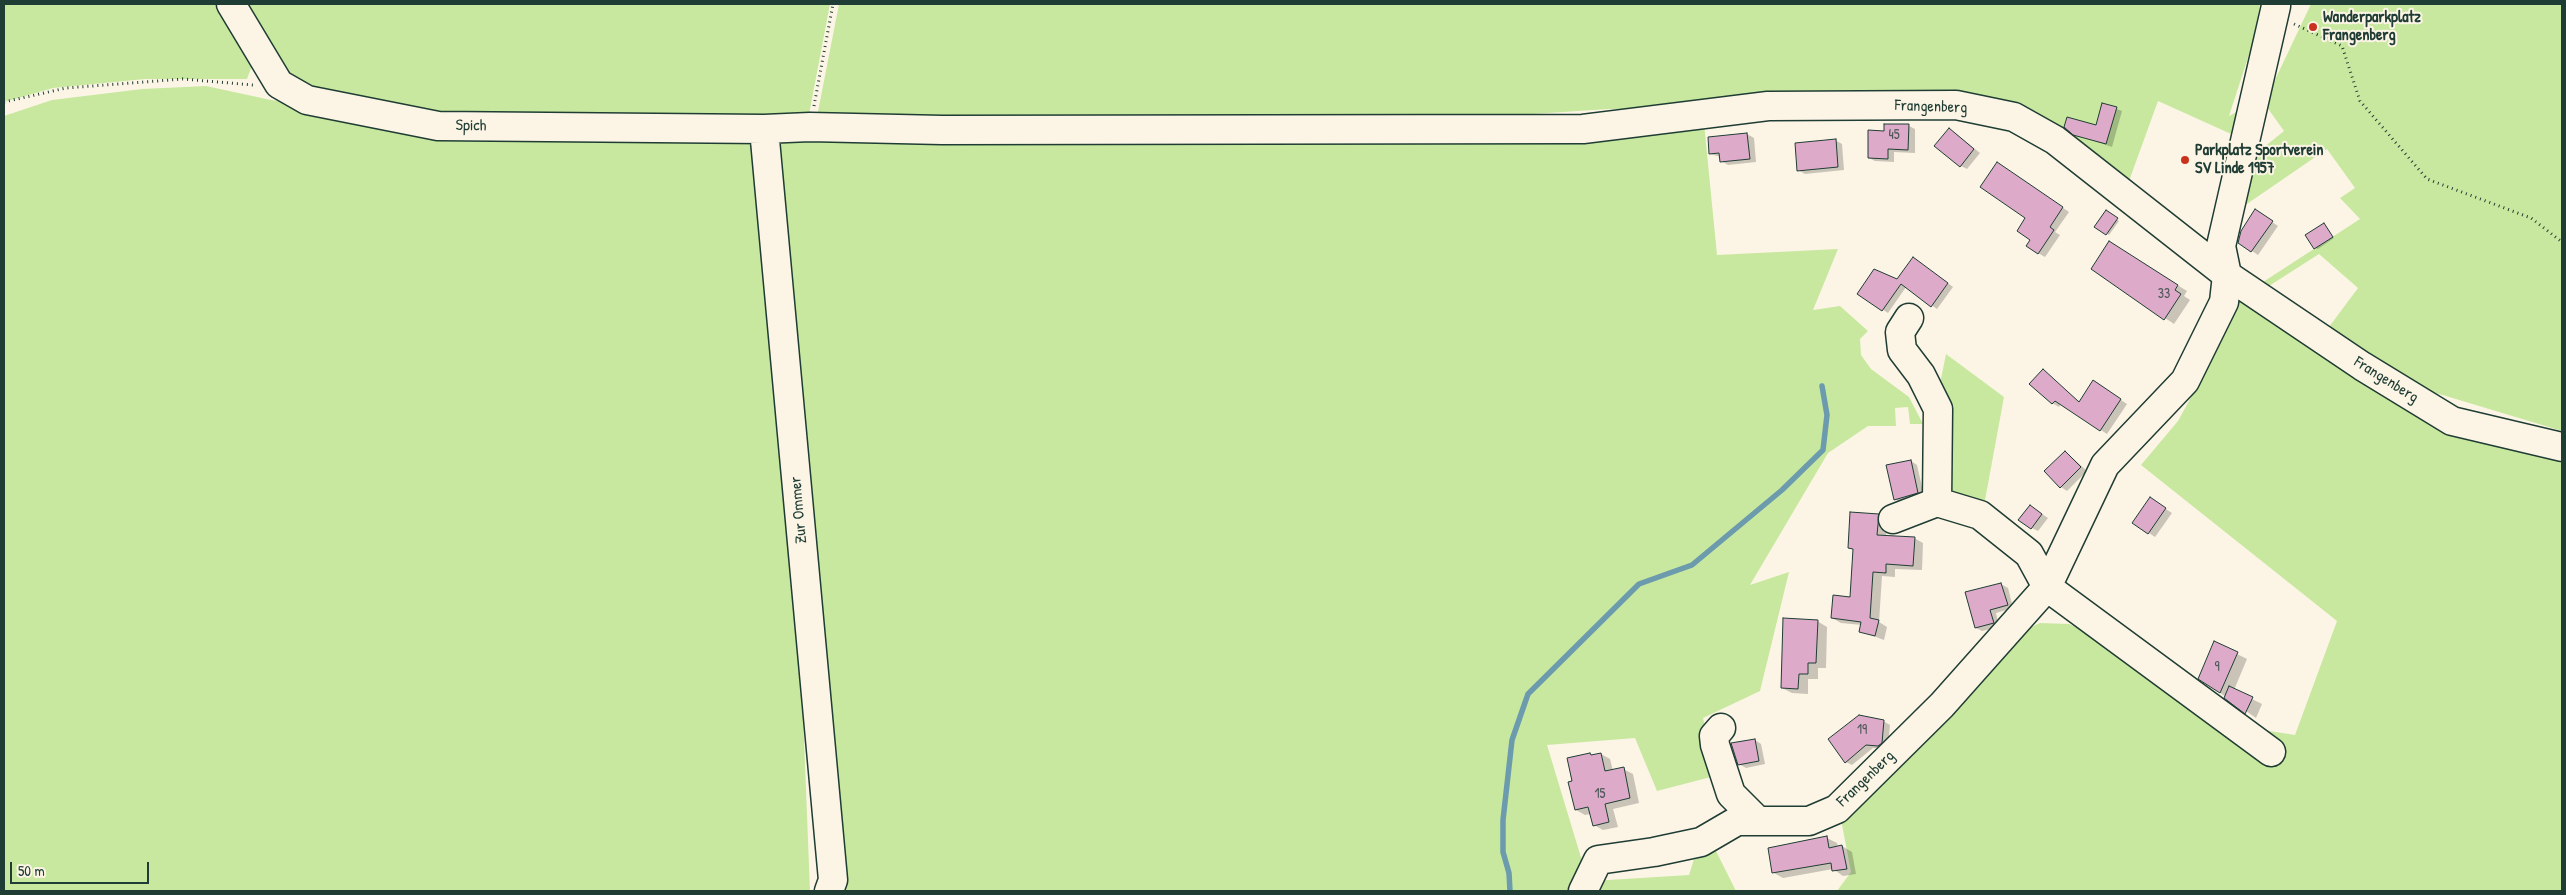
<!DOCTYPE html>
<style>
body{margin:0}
#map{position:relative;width:2566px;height:895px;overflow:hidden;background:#fcf5e5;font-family:"Patrick Hand",sans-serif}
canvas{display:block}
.frame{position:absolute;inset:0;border:5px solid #1f3d34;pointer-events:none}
.scale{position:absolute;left:10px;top:862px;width:139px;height:22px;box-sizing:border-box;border:2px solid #1f3d34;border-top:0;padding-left:6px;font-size:15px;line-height:18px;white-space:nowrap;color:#1f3d34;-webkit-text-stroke:4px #fcf5e5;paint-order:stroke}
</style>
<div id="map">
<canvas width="2566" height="895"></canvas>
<div class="frame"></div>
<div class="scale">50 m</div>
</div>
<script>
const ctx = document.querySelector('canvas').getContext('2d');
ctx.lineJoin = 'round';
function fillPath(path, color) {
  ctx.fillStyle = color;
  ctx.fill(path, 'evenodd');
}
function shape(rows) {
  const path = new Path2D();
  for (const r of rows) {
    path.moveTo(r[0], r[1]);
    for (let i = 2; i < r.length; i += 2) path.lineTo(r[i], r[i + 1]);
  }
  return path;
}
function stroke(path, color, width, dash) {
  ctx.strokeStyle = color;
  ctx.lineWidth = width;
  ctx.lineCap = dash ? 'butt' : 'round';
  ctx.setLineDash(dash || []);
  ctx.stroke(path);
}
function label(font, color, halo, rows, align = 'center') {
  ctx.font = font + ' "Patrick Hand",sans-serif';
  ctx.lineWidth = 4;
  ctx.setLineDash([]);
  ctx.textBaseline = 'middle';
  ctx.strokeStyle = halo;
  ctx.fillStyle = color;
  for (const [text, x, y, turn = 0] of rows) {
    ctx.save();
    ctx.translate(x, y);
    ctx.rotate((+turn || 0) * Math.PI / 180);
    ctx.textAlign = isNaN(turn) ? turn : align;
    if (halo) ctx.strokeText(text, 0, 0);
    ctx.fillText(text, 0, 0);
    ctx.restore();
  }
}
fillPath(shape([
 [4,4,219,4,253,63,247,79,145,79,53,88,4,102],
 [237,4,830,4,807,125,470,121,299,86,279,66],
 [839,4,2260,4,2255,36,2229,116,2248,106,2240,138,2158,101,2129,181,2024,107,1609,109,1364,125,815,127],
 [2311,4,2562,4,2562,431,2426,390,2326,331,2358,288,2319,254,2269,286,2263,282,2360,219,2340,198,2355,188,2327,149,2244,206,2253,156,2284,131,2264,103],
 [206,86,271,100,344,110,762,134,798,587,810,891,4,891,4,116,52,100,142,89],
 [1704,123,1717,255,1838,249,1813,310,1840,306,1868,331,1860,339,1861,355,1871,369,1909,397,1923,424,1910,424,1908,407,1895,408,1896,426,1868,426,1828,453,1750,585,1789,572,1760,691,1703,718,1711,755,1711,777,1657,791,1635,738,1547,745,1586,874,1592,881,1689,875,1695,856,1713,845,1736,891,830,891,777,135],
 [2241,290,2395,394,2562,447,2562,891,1837,891,1851,872,1840,814,2025,630,2040,623,2069,624,2089,633,2244,727,2295,735,2337,621,2141,465,2178,421,2215,353,2219,334],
 [1946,354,2004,397,1983,511,1934,497,1935,409]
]), '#c8e8a0');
fillPath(shape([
 [2103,104,2122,111,2112,147,2074,134,2097,126],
 [1885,125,1909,126,1915,129,1915,153,1894,152,1894,162,1875,161,1869,158,1885,132],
 [1955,133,1980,153,1967,169,1961,166],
 [1747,134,1754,138,1756,162,1728,165,1721,161,1721,157,1710,154],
 [1835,140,1842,144,1844,170,1805,174,1798,170],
 [2003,167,2069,212,2055,232,2060,235,2045,257,2038,253,2032,239,2027,218],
 [2106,212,2119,221,2109,235,2096,227],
 [2262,215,2278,226,2258,255,2239,242],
 [2324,224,2334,238,2318,249,2315,248],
 [2119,249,2187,291,2184,296,2190,300,2174,324,2092,269],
 [1914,258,1953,287,1937,309,1906,287,1888,313,1859,294,1897,280],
 [2043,371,2080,402,2100,386,2127,404,2107,434,2061,404,2059,407,2052,403],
 [2066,452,2087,471,2067,491,2061,487],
 [1911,461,1917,465,1924,496,1901,503,1895,499],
 [2156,503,2172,513,2155,537,2134,523],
 [2036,510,2048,518,2038,531,2032,528],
 [1878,515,1887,521,1886,536,1914,538,1923,543,1922,570,1895,569,1895,577,1882,576,1879,622,1887,627,1884,640,1860,631,1862,625,1841,623,1832,618,1851,598,1854,550,1849,547],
 [2001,584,2008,588,2013,608,1996,613,1999,627,1982,631,1976,628],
 [1817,621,1827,627,1826,668,1818,668,1818,679,1808,679,1808,694,1792,693,1782,688],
 [2215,643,2247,659,2234,690,2262,704,2256,718,2199,678],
 [1883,721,1890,725,1888,746,1885,749,1873,748,1852,765,1846,762],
 [1755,740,1761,744,1765,764,1746,768,1739,764],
 [1601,754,1610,759,1613,771,1623,769,1633,774,1639,803,1613,809,1618,827,1603,830,1594,825,1591,814,1585,815,1576,810,1568,759],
 [1827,838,1837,843,1838,847,1842,846,1852,852,1856,874,1843,876,1833,869,1783,878,1774,873]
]), '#0003');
stroke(shape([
 [1510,891,1509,873,1503,852,1503,820,1512,740,1528,694,1639,584,1692,565,1782,490,1823,450,1827,415,1822,386]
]), '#6b9bad', 5.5);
const building = shape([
 [2102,103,2117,107,2106,144,2073,135,2064,127,2067,117,2096,125,2102,103],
 [1884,124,1909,124,1908,150,1888,149,1888,159,1868,158,1868,130,1884,131,1884,124],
 [1949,128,1974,149,1960,167,1934,146,1949,128],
 [1747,133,1750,159,1720,162,1719,153,1709,154,1708,137,1747,133],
 [1836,139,1838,167,1797,171,1795,143,1836,139],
 [1997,162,2063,207,2050,227,2054,230,2038,254,2026,246,2030,240,2017,231,2025,218,1980,187,1997,162],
 [2255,209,2273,221,2251,252,2238,243,2241,231,2255,209],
 [2106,210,2118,218,2106,235,2094,227,2106,210],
 [2324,223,2333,237,2314,249,2305,235,2324,223],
 [2109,241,2178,285,2175,290,2181,294,2164,320,2091,269,2109,241],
 [1913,257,1948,283,1931,307,1901,284,1882,311,1857,294,1874,269,1897,279,1913,257],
 [2043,369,2079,402,2093,380,2121,399,2100,431,2055,401,2052,404,2029,384,2043,369],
 [2065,451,2081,467,2060,488,2044,471,2065,451],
 [1911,460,1918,493,1894,500,1886,465,1911,460],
 [2150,497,2166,508,2148,534,2132,523,2150,497],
 [2030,505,2042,514,2031,529,2018,520,2030,505],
 [1850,512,1879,514,1877,535,1915,537,1913,566,1886,564,1886,573,1873,572,1870,618,1879,620,1875,636,1859,632,1861,622,1831,618,1833,595,1850,597,1853,549,1848,548,1850,512],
 [2001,583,2008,605,1990,610,1994,623,1975,628,1965,592,2001,583],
 [1783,618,1818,620,1816,663,1808,663,1808,674,1799,674,1798,689,1781,688,1783,618],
 [2214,641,2238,652,2220,693,2198,679,2214,641],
 [2229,686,2253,697,2245,714,2224,698,2229,686],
 [1859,715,1884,720,1882,743,1878,746,1866,745,1845,763,1828,739,1859,715],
 [1755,739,1759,761,1738,765,1731,743,1755,739],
 [1590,753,1591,755,1601,753,1605,771,1624,767,1630,798,1605,804,1609,822,1593,826,1588,807,1575,810,1568,782,1572,781,1567,758,1590,753],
 [1827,836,1829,848,1842,845,1847,869,1832,871,1831,863,1772,873,1768,848,1827,836]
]);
fillPath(building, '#ddabc9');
stroke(building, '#1f3d34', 1);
const minor = shape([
 [231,4,279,84,307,100,438,126,764,129,810,127,942,130,1583,129,1768,106,1956,105,2014,117,2055,140,2227,275,2362,366,2452,421,2562,447],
 [764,129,833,880,829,891],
 [1909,318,1900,332,1902,350,1921,375,1938,409,1937,502],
 [1893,519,1937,502,1980,515,2029,554,2047,587,2271,752],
 [1721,728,1714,736,1715,745,1731,794,1758,821],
 [1583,891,1598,860,1654,852,1701,842,1737,821,1809,821,1837,809,1942,705,2047,587,2105,465,2185,381,2224,302,2227,275,2221,246,2276,6]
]);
stroke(minor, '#1f3d34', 31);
stroke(shape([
 [2294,24,2342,46,2360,101,2427,179,2531,218,2562,242],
 [4,102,66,88,183,79,253,85],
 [814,106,833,4]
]), '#1f3d34', 3, [1, 4]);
stroke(minor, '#fcf5e5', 28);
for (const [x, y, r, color] of [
 [2313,27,5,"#c8321e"],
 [2185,160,5,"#c8321e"]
]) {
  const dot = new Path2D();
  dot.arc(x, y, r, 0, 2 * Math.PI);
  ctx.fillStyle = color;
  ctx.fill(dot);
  stroke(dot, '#fcf5e5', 2);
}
label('14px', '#4e5859', null, [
 ["45",1894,135],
 ["33",2164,294],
 ["9",2217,667],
 ["19",1862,730],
 ["15",1600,794]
]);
label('bold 16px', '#1f3d34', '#fcf5e5', [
 ["Wanderparkplatz",2323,18],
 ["Frangenberg",2323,36],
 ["Parkplatz Sportverein",2195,151],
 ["SV Linde 1957",2195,169]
], 'left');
label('16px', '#1f3d34', '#fcf5e5', [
 ["Frangenberg",1931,107,2],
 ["Spich",471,126,1],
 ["Frangenberg",2386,380,32],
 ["Zur Ommer",799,510,-95],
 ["Frangenberg",1866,779,-44]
]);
</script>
